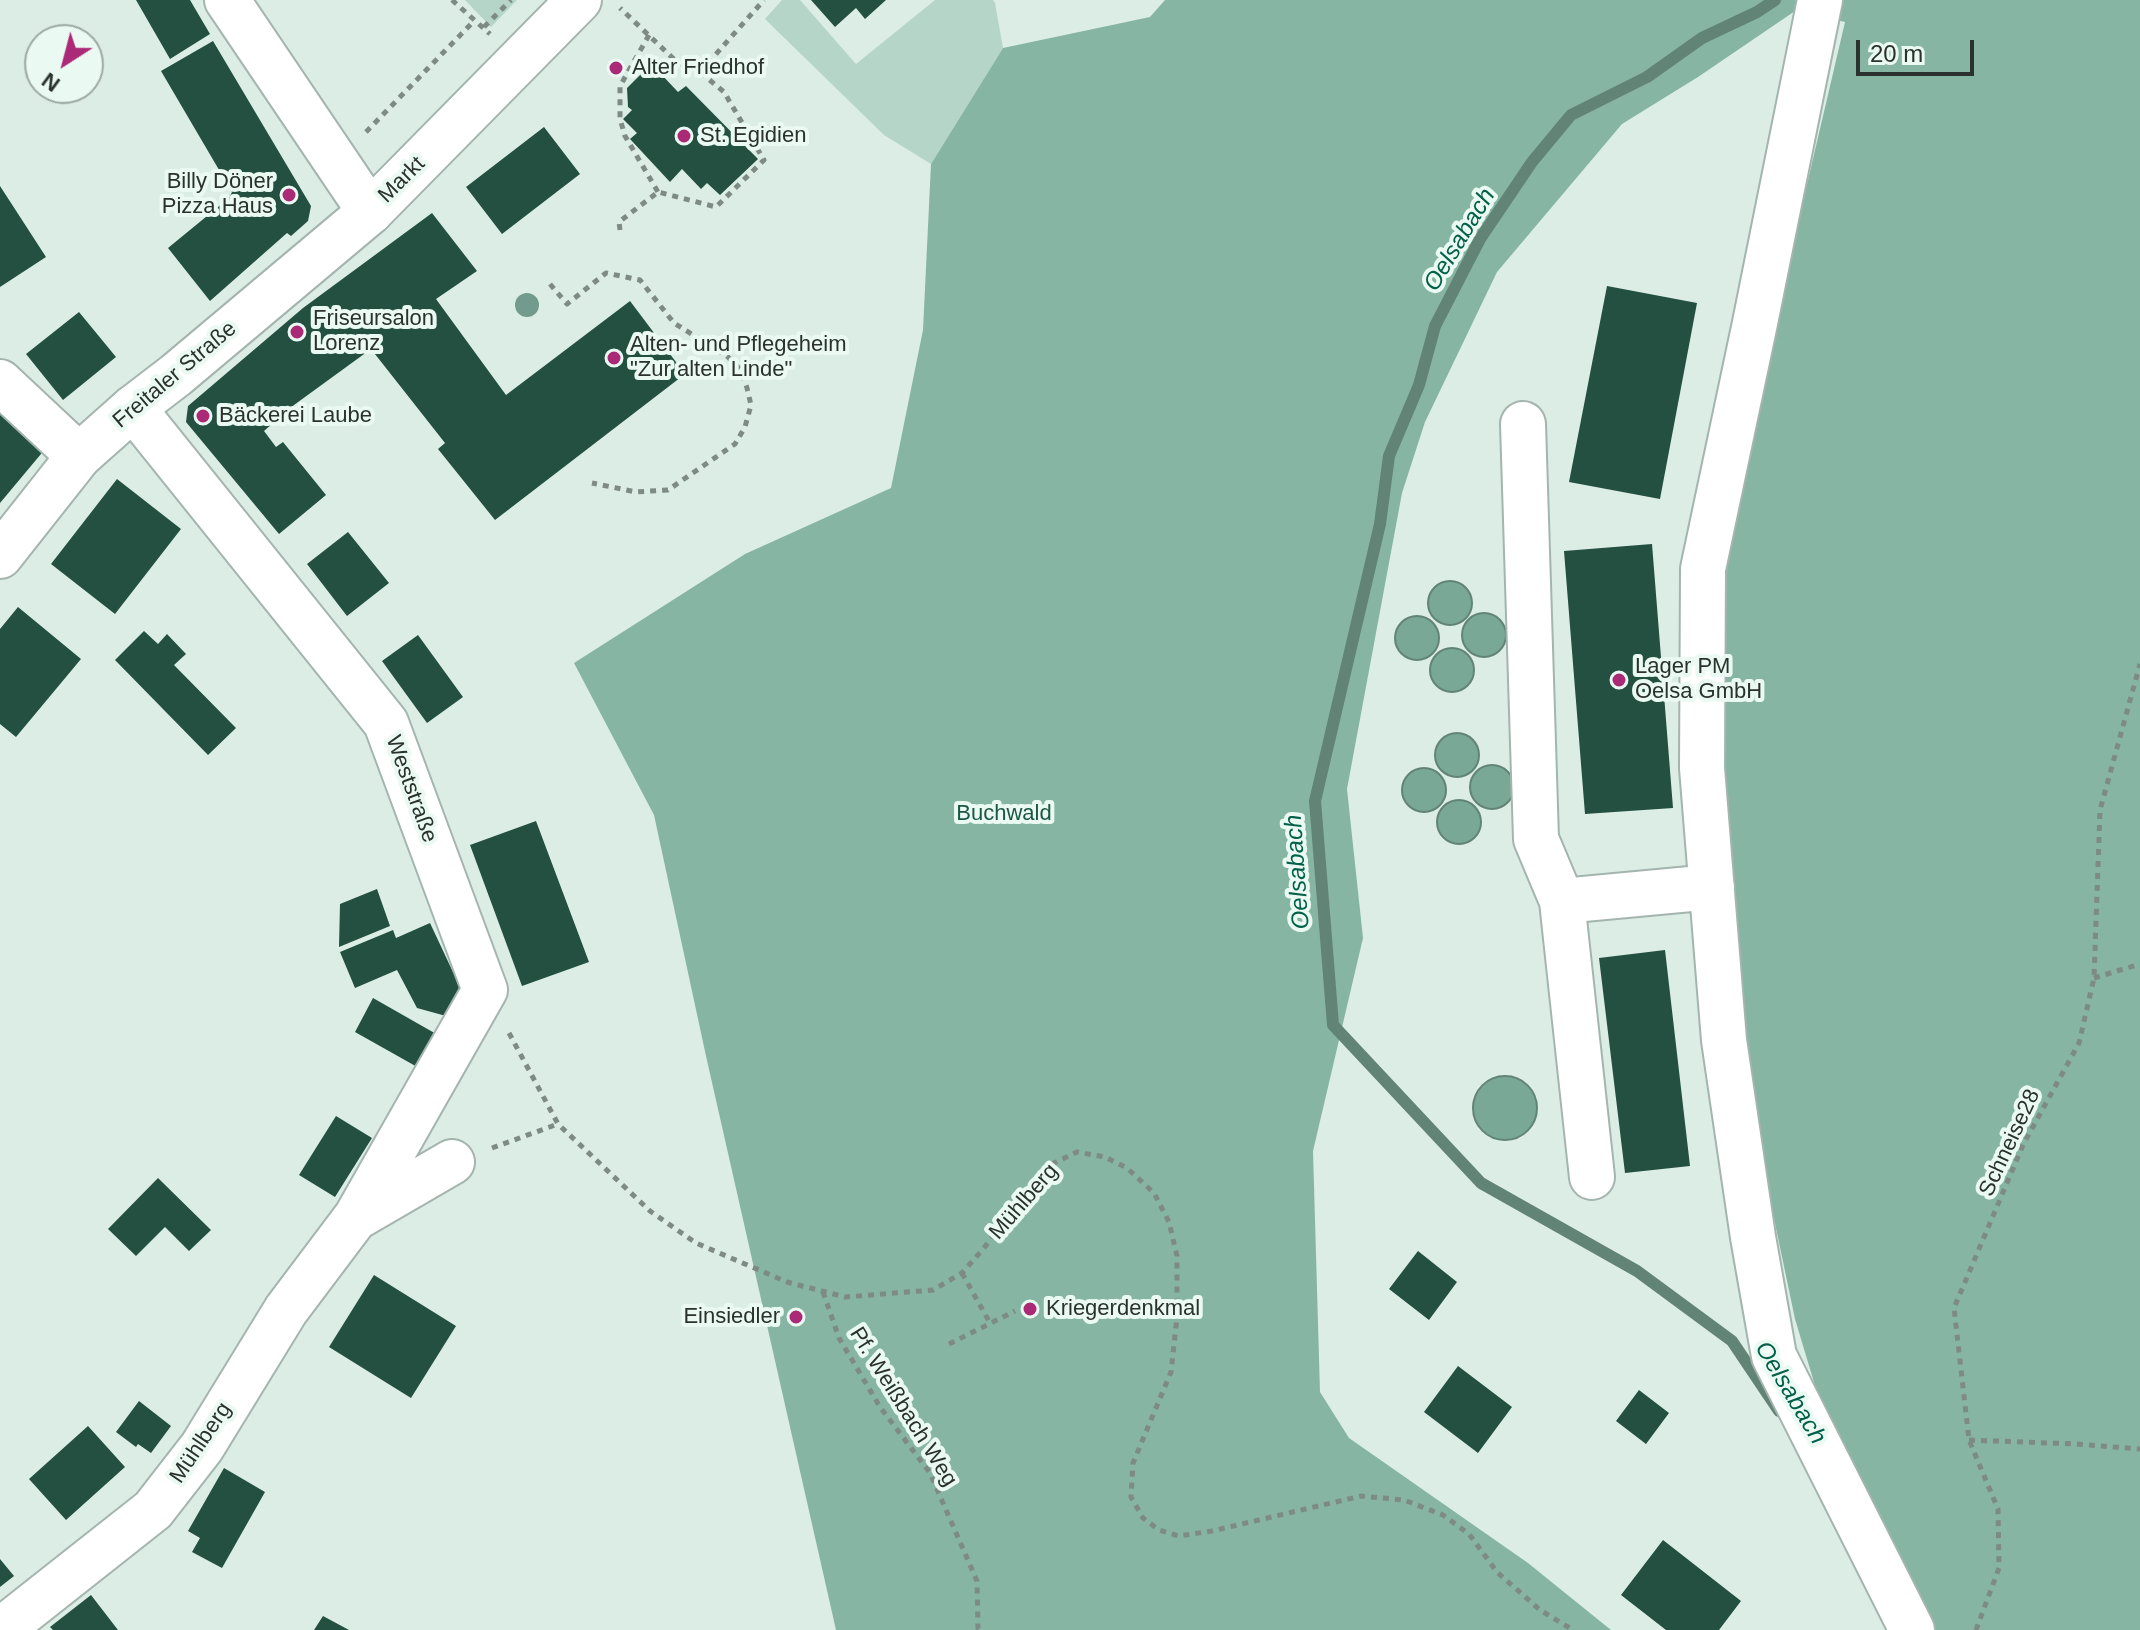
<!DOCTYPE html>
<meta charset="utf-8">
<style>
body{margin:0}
#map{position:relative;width:2140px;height:1630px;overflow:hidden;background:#dcede6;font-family:Arial,sans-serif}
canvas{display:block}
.north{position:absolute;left:24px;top:24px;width:80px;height:80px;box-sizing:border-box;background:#eafaf3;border:2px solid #9daaa4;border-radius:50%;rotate:216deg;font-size:22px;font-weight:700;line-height:32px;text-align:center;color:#2a312e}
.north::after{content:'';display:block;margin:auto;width:28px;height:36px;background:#ab2a77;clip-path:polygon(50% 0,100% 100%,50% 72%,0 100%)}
.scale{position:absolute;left:1856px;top:40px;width:118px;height:36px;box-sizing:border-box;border:4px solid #2a312e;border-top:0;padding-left:10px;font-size:24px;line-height:28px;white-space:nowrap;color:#2a312e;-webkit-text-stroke:6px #eafaf3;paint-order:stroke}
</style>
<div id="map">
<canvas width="2140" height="1630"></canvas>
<div class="north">N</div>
<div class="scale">20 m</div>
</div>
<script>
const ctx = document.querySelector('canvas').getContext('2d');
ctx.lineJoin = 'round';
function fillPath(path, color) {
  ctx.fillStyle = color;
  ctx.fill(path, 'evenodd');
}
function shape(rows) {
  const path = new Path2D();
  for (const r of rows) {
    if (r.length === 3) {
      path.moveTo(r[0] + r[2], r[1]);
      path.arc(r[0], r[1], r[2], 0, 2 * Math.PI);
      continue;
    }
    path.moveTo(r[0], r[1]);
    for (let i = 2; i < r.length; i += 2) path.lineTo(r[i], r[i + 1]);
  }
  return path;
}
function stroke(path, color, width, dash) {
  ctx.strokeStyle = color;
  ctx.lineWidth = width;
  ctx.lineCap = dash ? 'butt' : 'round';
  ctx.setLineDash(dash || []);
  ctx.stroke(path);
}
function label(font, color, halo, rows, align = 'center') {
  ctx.font = font + ' Arial,sans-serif';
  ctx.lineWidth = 8;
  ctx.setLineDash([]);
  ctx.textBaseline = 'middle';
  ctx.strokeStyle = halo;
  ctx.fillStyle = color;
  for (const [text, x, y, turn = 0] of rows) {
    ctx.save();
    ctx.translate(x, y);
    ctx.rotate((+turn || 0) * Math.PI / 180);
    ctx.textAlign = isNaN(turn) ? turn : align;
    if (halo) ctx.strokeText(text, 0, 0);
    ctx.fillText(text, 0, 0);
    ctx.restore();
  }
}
fillPath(shape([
 [465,0,517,0,491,27],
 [782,0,800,0,856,64,935,0,993,0,995,3,1003,48,931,164,884,135,765,19]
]), '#b4d5c8');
fillPath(shape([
 [1165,0,2140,0,2140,1630,1930,1630,1816,1389,1795,1319,1772,1209,1748,1048,1726,787,1725,661,1727,568,1735,492,1845,22,1795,11,1698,77,1622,124,1497,272,1425,422,1402,493,1347,789,1363,938,1313,1151,1320,1392,1349,1438,1528,1563,1611,1630,836,1630,706,1056,654,815,574,663,745,554,891,488,923,330,931,164,1003,48,1150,17]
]), '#87b5a3');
const water = shape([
 [1450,603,22],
 [1484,635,22],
 [1417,638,22],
 [1452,670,22],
 [1457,755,22],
 [1492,787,22],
 [1424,790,22],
 [1459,822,22],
 [1505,1108,32]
]);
fillPath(water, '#7aa896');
stroke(water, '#628477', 2);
stroke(shape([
 [1775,0,1757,12,1702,38,1647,77,1571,115,1532,162,1480,239,1435,326,1419,385,1389,456,1380,524,1315,801,1333,1025,1481,1183,1637,1271,1732,1341,1779,1411]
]), '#628477', 12);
fillPath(shape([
 [136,0,190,0,210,34,170,59],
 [811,0,886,0,865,19,856,8,835,27],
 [213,41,311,206,308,221,291,236,287,233,210,301,168,248,229,198,232,192,161,71],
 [642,73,661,74,678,92,686,86,758,159,720,195,707,183,701,189,682,169,670,182,630,139,637,133,623,119,632,110,628,107,627,88],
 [544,127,580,174,502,234,466,187],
 [0,186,46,257,0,287],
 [432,213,477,271,436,299,506,395,630,301,685,374,495,520,438,449,445,443,371,349,294,405,264,431,276,447,283,442,326,495,279,534,186,422,188,406,303,308],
 [1607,286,1697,303,1660,499,1569,482],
 [79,312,116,357,63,400,26,354],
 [0,407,46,448,0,503],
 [117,479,181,529,115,614,51,564],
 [348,532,389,583,347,616,307,564],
 [1652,544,1673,808,1585,814,1564,551],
 [18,607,81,659,16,737,0,724,0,629],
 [144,631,158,644,167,634,186,654,174,665,236,728,208,755,115,660],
 [418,635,463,697,427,723,382,661],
 [536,821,589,962,522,986,470,845],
 [377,889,390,926,339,947,340,904],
 [430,923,460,987,446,1016,417,1008,397,970,355,988,340,952,393,930,396,938],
 [1665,950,1690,1166,1625,1173,1599,958],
 [373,998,438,1035,419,1068,355,1032],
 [336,1116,372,1138,335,1197,299,1175],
 [158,1178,211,1230,189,1251,165,1227,136,1256,108,1229],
 [1418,1251,1457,1282,1429,1320,1389,1289],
 [374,1275,456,1326,411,1398,329,1347],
 [1458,1366,1512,1407,1478,1453,1424,1412],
 [1639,1390,1669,1413,1646,1444,1616,1421],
 [139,1401,171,1426,151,1453,138,1444,136,1447,116,1432],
 [88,1426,125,1467,66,1520,29,1479],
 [224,1468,265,1492,222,1568,192,1552,200,1538,188,1531],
 [1663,1540,1741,1601,1719,1630,1666,1630,1621,1595],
 [0,1559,14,1576,0,1587],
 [91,1595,118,1630,53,1630,50,1627],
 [323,1616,349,1630,314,1630]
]), '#235041');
const minor = shape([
 [227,0,370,212],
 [1820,0,1755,323,1703,569,1702,768,1724,1040,1753,1237,1774,1356,1912,1630],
 [0,382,79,456],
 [1523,424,1536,839,1562,901,1592,1177],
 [1562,901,1712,887],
 [359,1216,452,1162],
 [1,1630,153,1510,202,1447,286,1310,356,1217,485,990,386,723,133,408]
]);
const major = shape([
 [0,556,79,456,133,408,176,375,370,212,579,0]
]);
stroke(minor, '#a4b4ae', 48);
stroke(major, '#a4b4ae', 48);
stroke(shape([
 [452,0,490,34],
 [484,27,511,0],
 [649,35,620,86,620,119,625,136,658,192],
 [700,72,764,0],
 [366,132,474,21],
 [620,230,619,222,658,192,716,207,764,160,724,92,700,72,677,62,620,8],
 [550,284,567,304,606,273,640,280,674,323,727,356,741,370,747,388,751,405,745,427,735,444,668,490,636,492,592,483],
 [2094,978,2140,964],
 [509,1033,558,1124,650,1211,696,1243,787,1282,845,1297,933,1290,962,1273,984,1248,1012,1209,1052,1164,1077,1152,1105,1157,1127,1168,1154,1193,1169,1222,1177,1256,1177,1317,1171,1372,1133,1463,1131,1497,1143,1518,1159,1530,1179,1536,1212,1531,1361,1496,1404,1500,1443,1515,1469,1534,1497,1572,1540,1610,1573,1630],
 [492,1148,558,1124],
 [962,1273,990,1323],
 [823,1292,839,1338,880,1407,930,1473,977,1581,978,1628,980,1630],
 [949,1344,1015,1311],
 [1969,1440,2076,1444,2140,1449],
 [1976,1630,1999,1568,1998,1509,1969,1440,1954,1308,2023,1145,2079,1043,2094,978,2100,810,2140,664]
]), '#7e8a85', 5, [6, 6]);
stroke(minor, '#fff', 44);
stroke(major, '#fff', 44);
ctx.fillStyle = '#729a8d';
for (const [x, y] of [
 [527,305]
]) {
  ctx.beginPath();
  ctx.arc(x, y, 12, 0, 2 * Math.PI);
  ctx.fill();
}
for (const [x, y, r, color] of [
 [616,68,8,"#ab2a77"],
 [684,136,8,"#ab2a77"],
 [289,195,8,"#ab2a77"],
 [297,332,8,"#ab2a77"],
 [614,358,8,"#ab2a77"],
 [203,416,8,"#ab2a77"],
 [1619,680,8,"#ab2a77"],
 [1030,1309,8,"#ab2a77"],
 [796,1317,8,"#ab2a77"]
]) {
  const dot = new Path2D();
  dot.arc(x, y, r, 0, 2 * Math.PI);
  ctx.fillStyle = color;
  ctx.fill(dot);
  stroke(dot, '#eafaf3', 3);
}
label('22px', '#2a312e', '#eafaf3', [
 ["Alter Friedhof",632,68],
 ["St. Egidien",700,136],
 ["Billy Döner",273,182,"right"],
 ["Pizza Haus",273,207,"right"],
 ["Friseursalon",313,319],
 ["Lorenz",313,344],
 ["Alten- und Pflegeheim",630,345],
 ["\"Zur alten Linde\"",630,370],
 ["Bäckerei Laube",219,416],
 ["Lager PM",1635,667],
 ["Oelsa GmbH",1635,692],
 ["Kriegerdenkmal",1046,1309],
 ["Einsiedler",780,1317,"right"]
], 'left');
label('22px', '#2a312e', '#eafaf3', [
 ["Markt",402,180,-45],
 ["Freitaler Straße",175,375,-40],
 ["Weststraße",411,789,70],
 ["Schneise28",2010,1143,-65],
 ["Mühlberg",1024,1202,-49],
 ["Pf. Weißbach Weg",903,1407,58],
 ["Mühlberg",201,1443,-56]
]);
label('22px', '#1c5745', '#eafaf3', [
 ["Buchwald",1004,814]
]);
label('italic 24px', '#025f48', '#eafaf3', [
 ["Oelsabach",1460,240,-59],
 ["Oelsabach",1298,872,-94],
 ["Oelsabach",1790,1393,59]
]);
</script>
